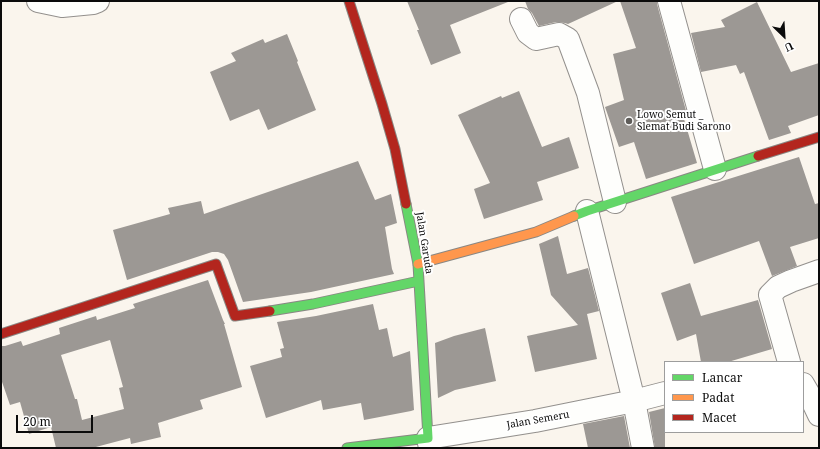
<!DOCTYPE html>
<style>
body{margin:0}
#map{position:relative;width:820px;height:449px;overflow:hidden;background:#faf5ed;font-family:"Noto Serif",serif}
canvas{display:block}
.frame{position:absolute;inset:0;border:2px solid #0b0b0b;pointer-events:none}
.legend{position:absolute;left:664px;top:361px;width:140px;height:72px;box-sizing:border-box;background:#fff;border:1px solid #9d9d9d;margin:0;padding:5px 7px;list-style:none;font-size:12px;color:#0b0b0b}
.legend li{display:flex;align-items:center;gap:8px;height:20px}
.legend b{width:20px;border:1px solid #9d9d9d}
.north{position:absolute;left:764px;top:16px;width:40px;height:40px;-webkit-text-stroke:3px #fff;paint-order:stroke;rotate:155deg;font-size:11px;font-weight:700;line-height:16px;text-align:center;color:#0b0b0b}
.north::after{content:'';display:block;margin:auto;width:14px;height:18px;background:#0b0b0b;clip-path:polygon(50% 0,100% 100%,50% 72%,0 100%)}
.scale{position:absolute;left:16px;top:415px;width:77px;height:18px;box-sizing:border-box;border:2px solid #0b0b0b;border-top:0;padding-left:5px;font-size:12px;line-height:14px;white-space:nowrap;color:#0b0b0b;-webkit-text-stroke:3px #fff;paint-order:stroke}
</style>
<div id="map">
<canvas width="820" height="449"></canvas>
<div class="frame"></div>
<ul class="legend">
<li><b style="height:5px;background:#63d668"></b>Lancar</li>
<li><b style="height:5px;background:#ff974d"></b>Padat</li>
<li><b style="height:5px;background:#b3261e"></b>Macet</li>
</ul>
<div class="north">U</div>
<div class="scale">20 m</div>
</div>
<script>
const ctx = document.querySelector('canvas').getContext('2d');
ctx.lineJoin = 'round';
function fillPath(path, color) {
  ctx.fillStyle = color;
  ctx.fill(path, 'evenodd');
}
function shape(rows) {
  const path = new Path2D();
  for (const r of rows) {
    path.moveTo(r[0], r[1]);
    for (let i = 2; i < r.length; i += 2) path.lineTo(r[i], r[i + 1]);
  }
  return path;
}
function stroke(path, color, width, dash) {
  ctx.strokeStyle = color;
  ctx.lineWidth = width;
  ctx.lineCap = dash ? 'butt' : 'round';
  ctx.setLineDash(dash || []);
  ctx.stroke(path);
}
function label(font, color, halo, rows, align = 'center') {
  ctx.font = font + ' "Noto Serif",serif';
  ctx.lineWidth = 4;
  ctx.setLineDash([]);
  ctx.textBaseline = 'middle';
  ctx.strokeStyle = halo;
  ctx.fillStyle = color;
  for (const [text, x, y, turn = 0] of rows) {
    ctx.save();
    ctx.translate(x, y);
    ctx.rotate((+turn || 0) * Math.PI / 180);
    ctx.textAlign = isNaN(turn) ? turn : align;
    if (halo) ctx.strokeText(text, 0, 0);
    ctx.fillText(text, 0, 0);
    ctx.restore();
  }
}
fillPath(shape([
 [407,1,508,1,508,2,450,25,461,53,431,65,417,30,419,30],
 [525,1,618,1,568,24,565,23,556,22,539,26,532,13,528,9],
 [620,1,657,1,657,4,688,118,684,119,697,163,646,179,634,142,619,147,605,107,624,100,613,54,636,48],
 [757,2,791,72,819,63,819,115,788,126,791,133,769,140,744,72,740,74,736,65,701,72,691,33,725,27,721,20],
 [287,34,298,61,297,62,316,110,268,130,259,109,230,121,210,72,236,61,231,53,263,39,265,43],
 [519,91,542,147,569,137,579,168,537,182,543,200,484,219,474,189,490,183,458,115,501,96,502,98],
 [799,157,815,204,819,203,819,238,790,247,797,266,772,276,759,241,694,264,671,197],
 [358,161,375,200,391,194,397,223,385,227,392,269,394,274,311,292,243,302,228,260,224,254,218,252,212,252,127,280,113,230,170,214,168,208,201,201,204,214],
 [558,236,567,274,588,268,599,311,587,314,597,359,535,372,527,336,578,325,551,295,539,244],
 [208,280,223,320,225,324,224,324,242,387,200,400,203,409,158,423,161,437,131,444,130,438,92,448,56,448,51,427,29,434,20,402,10,405,1,379,1,346,5,346,21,341,23,346,60,334,59,328,96,316,97,320,135,308,133,304],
 [110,340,123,387,119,388,124,409,82,420,77,399,75,399,61,355],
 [690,283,701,316,758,300,772,349,728,362,701,362,696,334,677,341,661,293],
 [373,304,379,330,387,328,393,357,410,351,414,410,411,411,364,420,361,403,323,410,321,400,266,418,250,366,282,357,280,349,284,348,277,322,316,316],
 [485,328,496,381,455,390,438,398,435,343,454,336],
 [665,408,665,448,655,448,649,412],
 [624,416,630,448,588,448,583,424]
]), '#9c9894');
const street = shape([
 [38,1,62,6,93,3,98,1],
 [669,1,715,169],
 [521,19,528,33,536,39,559,34,568,39,588,93,615,202],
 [587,211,634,401,643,448],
 [789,362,770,295,778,287,791,281,819,271],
 [803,384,810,396,819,415],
 [430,448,428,438,535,421,634,401,665,393]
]);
const fast = shape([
 [574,216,587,211,758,156],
 [270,311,313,304,419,281],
 [347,448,428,438,418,264,406,204]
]);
const slow = shape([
 [418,264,536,232,574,216]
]);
const jam = shape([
 [349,1,382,104,395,149,406,204],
 [758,156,819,137],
 [1,334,216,264,235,316,270,311]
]);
stroke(street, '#93908d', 24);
stroke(fast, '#898783', 11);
stroke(slow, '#898783', 11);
stroke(jam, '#898783', 11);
stroke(street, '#fefefc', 22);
stroke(fast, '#63d668', 9);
stroke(slow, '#ff974d', 9);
stroke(jam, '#b3261e', 9);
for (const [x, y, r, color] of [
 [629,121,4,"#5f5d5a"]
]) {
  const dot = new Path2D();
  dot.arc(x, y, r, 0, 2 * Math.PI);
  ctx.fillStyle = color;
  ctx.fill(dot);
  stroke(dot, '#fff', 1.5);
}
label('10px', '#0b0b0b', '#fff', [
 ["Lowo Semut _",637,115],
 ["Slemat Budi Sarono",637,127]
], 'left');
label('10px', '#0b0b0b', '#fff', [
 ["Jalan Garuda",424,243,81],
 ["Jalan Semeru",538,420,-10]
]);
</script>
